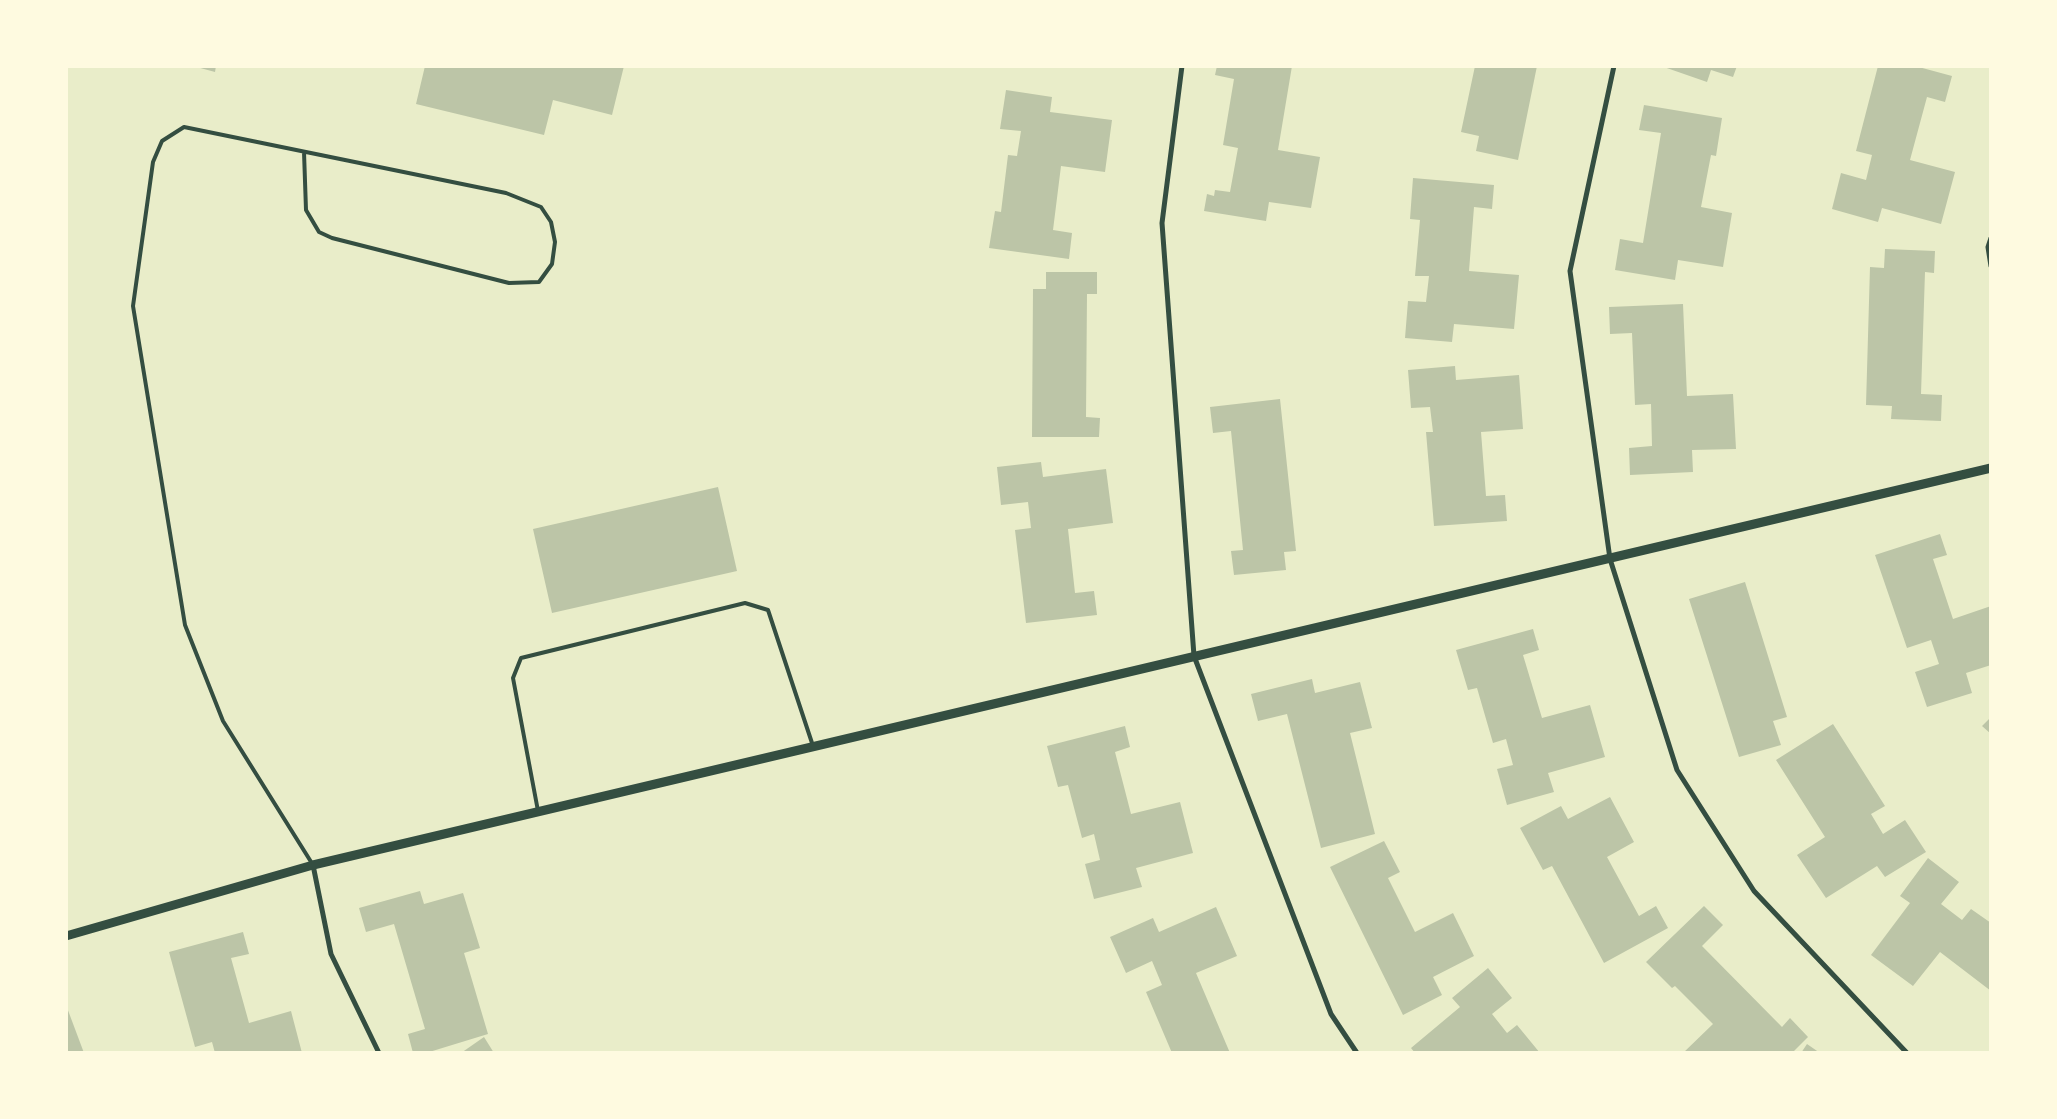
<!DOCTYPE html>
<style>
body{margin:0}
#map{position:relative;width:2057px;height:1119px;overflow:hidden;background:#e9edc9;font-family:Literata,serif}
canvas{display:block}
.frame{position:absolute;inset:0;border:68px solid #fefae0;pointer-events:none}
</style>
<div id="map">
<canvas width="2057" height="1119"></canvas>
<div class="frame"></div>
</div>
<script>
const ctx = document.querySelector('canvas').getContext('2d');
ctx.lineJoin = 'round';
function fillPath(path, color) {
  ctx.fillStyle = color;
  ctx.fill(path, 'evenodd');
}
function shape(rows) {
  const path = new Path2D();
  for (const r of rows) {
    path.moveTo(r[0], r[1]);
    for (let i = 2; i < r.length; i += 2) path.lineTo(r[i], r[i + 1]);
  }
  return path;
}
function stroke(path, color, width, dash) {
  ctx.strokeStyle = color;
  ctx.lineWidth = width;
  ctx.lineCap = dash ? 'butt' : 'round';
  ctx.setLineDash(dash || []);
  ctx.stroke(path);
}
fillPath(shape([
 [193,66,216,66,215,72],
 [425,66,624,66,612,115,553,100,544,135,416,104],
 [1217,66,1292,66,1278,150,1320,157,1311,208,1269,202,1266,221,1204,211,1207,194,1214,196,1215,190,1230,192,1238,148,1223,145,1234,79,1215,75],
 [1475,66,1537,66,1518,160,1476,151,1479,136,1461,132],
 [1661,66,1737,66,1733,77,1711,70,1707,82],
 [1878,66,1915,66,1952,76,1945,102,1927,97,1910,160,1955,172,1941,224,1882,208,1878,222,1832,209,1841,173,1866,180,1872,155,1856,151],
 [1006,90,1052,97,1050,112,1112,120,1105,172,1061,166,1053,230,1072,233,1069,259,989,248,995,211,1001,212,1008,155,1017,156,1021,131,1000,129],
 [1644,105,1722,118,1716,156,1711,155,1701,207,1732,213,1723,267,1678,260,1675,280,1615,270,1620,239,1643,243,1661,133,1639,130],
 [1413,178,1494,185,1492,209,1474,207,1469,271,1519,275,1514,329,1454,324,1452,342,1405,338,1408,301,1426,302,1429,276,1415,276,1420,220,1410,219],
 [1885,249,1935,251,1934,273,1925,272,1921,394,1942,395,1941,421,1891,419,1892,406,1866,405,1870,267,1884,268],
 [1046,272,1097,272,1097,294,1087,294,1086,417,1100,418,1099,437,1032,437,1033,289,1046,289],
 [1683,304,1687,396,1733,394,1736,449,1692,450,1693,472,1630,475,1629,448,1652,446,1651,404,1635,405,1632,333,1610,334,1609,307],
 [1455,366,1456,380,1519,375,1523,429,1481,432,1486,496,1505,495,1507,521,1434,526,1426,432,1433,432,1430,407,1411,408,1408,370],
 [1280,399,1296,551,1284,552,1286,570,1234,575,1231,551,1243,550,1231,431,1213,433,1210,407],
 [1041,462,1043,477,1106,469,1113,523,1068,529,1075,593,1094,591,1097,615,1026,623,1015,530,1031,528,1028,502,1001,505,997,467],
 [718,487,737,571,552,613,533,529],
 [1940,534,1947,555,1933,559,1953,619,1991,606,1991,665,1966,673,1972,693,1927,707,1915,672,1939,664,1931,640,1907,648,1875,555],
 [1745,582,1787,717,1773,721,1781,745,1739,757,1689,599],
 [1533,629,1539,650,1523,655,1542,718,1590,705,1605,757,1548,773,1554,792,1507,805,1497,769,1513,765,1506,739,1493,743,1477,688,1468,690,1456,650],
 [1312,679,1315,693,1360,682,1372,728,1350,733,1375,834,1321,848,1287,714,1258,721,1251,694],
 [1991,717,1991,734,1982,726],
 [1833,724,1885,806,1871,814,1883,834,1905,820,1926,852,1885,877,1877,866,1826,898,1797,855,1825,837,1776,760],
 [1125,726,1130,747,1115,752,1131,814,1180,802,1193,853,1136,868,1142,887,1094,899,1085,864,1100,860,1094,834,1082,838,1068,785,1058,787,1047,746],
 [1610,797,1634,842,1607,857,1639,916,1656,906,1668,928,1604,963,1552,866,1543,870,1520,828,1561,806,1568,819],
 [1384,841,1400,872,1388,878,1415,932,1453,913,1474,956,1433,977,1442,995,1403,1015,1330,867],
 [1928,858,1959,882,1941,904,1962,920,1971,909,1991,923,1991,991,1940,952,1913,986,1871,955,1910,903,1900,896],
 [420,891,424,904,463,893,480,948,464,953,488,1034,426,1053,413,1053,408,1034,425,1029,394,924,366,932,359,908],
 [1704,906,1723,925,1702,946,1782,1027,1790,1018,1808,1037,1792,1053,1683,1053,1713,1024,1675,986,1672,988,1646,962],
 [1216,907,1237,956,1196,973,1230,1053,1172,1053,1146,992,1162,985,1152,961,1126,973,1110,937,1153,918,1159,932],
 [243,932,249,954,231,958,249,1023,291,1011,302,1053,215,1053,212,1042,195,1047,169,952],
 [1488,968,1512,998,1492,1014,1507,1033,1517,1025,1540,1053,1415,1053,1411,1048,1460,1007,1452,998],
 [66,1005,84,1053,66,1053],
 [484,1037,494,1053,461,1053],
 [1807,1044,1820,1053,1801,1053]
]), '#bcc5a7');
stroke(shape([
 [304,152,306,210,319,232,332,238,509,283,539,282,552,264,555,242,551,222,541,207,506,193,184,127,162,141,153,162,133,306,185,625,223,721,313,865],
 [538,811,513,678,521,658,745,603,768,610,813,746]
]), '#344e41', 4);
stroke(shape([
 [1182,66,1162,223,1194,656,1331,1014,1357,1053],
 [1614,66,1570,271,1610,559,1677,770,1754,891,1907,1053],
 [1991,238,1988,247,1991,266],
 [313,865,331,954,379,1053]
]), '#344e41', 5);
stroke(shape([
 [66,936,313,865,1991,468]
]), '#344e41', 9);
</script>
